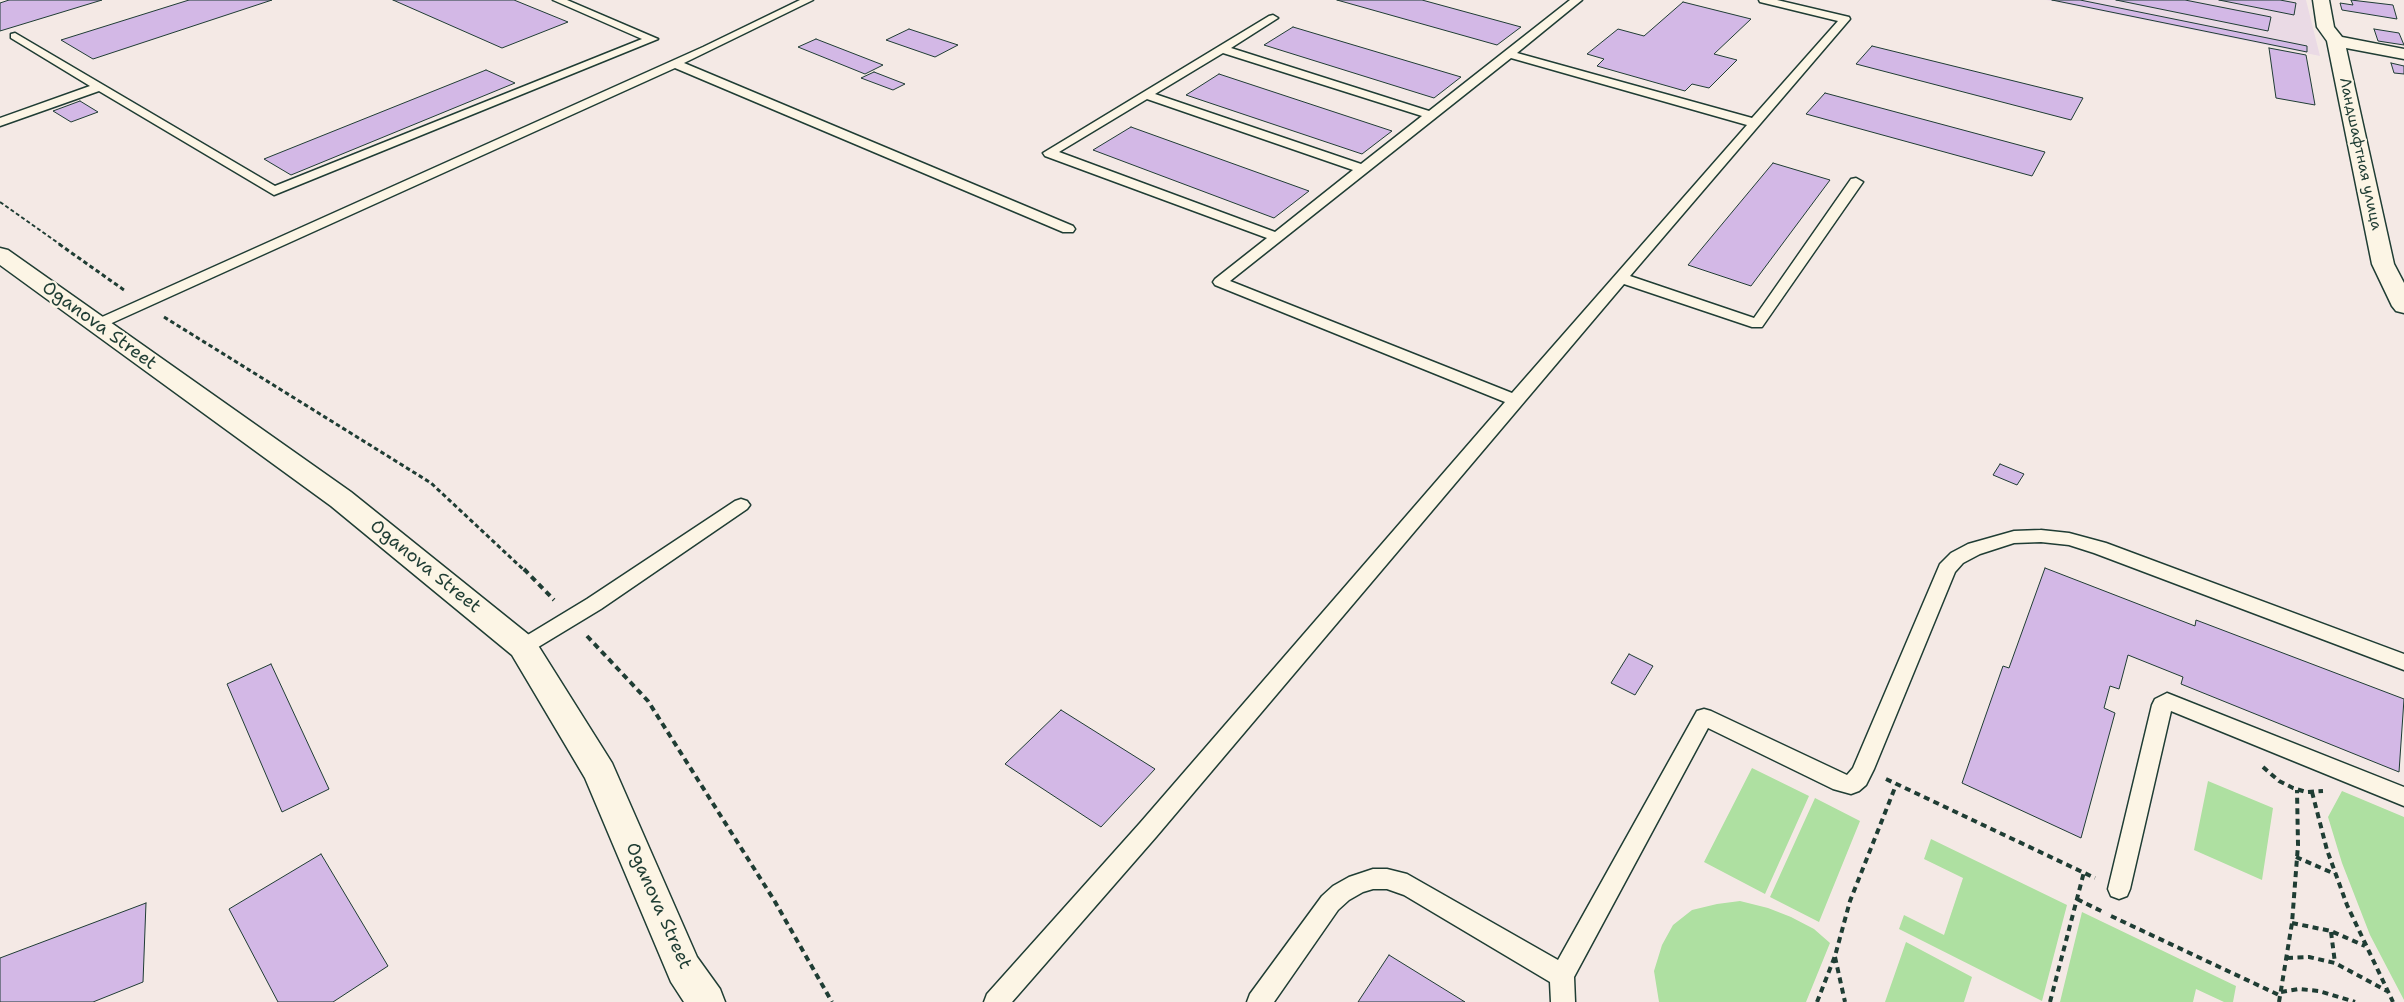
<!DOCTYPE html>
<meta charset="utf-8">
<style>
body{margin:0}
canvas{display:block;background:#f4e9e5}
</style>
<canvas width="2404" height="1002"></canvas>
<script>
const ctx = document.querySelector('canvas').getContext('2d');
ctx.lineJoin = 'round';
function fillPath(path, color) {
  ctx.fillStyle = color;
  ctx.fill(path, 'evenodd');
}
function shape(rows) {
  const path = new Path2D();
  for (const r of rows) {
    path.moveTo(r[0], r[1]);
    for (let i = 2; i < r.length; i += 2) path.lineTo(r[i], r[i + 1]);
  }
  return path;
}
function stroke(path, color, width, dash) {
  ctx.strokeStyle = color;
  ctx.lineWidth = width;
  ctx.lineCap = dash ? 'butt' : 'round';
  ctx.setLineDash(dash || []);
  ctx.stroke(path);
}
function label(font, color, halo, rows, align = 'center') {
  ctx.font = font + ' "Shantell Sans",sans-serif';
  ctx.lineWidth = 4.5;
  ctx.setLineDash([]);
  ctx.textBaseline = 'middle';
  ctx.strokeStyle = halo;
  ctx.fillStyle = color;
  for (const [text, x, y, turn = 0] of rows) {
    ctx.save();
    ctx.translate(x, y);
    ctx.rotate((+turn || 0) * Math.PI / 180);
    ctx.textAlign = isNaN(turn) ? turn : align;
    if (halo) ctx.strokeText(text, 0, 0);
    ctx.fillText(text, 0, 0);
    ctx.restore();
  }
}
fillPath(shape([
 [2046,0,2306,0,2320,56]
]), '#eadae5');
fillPath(shape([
 [1752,768,1809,796,1765,894,1704,862],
 [2208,781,2273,808,2262,880,2194,850],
 [2342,791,2404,817,2404,1000,2370,935,2342,863,2328,817],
 [1815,798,1860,821,1819,922,1770,897],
 [1931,839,2067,905,2042,1001,1899,929,1904,915,1944,935,1963,878,1924,859],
 [1740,901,1768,908,1791,917,1814,929,1830,943,1806,1002,1659,1002,1654,971,1662,945,1673,925,1692,910,1717,904],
 [2082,912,2236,986,2233,1002,2224,1002,2196,989,2193,1002,2060,1002],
 [1906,942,1972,977,1964,1002,1885,1002]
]), '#aee0a1');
const building = shape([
 [9,0,102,0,0,31,0,3,9,0],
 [189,0,272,0,93,59,61,40,189,0],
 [393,0,514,0,568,22,502,48,393,0],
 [1337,0,1422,0,1521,27,1497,45,1337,0],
 [2052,0,2080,0,2307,46,2307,52,2052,0],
 [2116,0,2185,0,2271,17,2268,31,2116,0],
 [2219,0,2280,0,2296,3,2294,15,2219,0],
 [2351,0,2393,5,2397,19,2342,10,2340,3,2353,5,2351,0],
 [1683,2,1751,19,1714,54,1737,60,1709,88,1692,84,1685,91,1597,66,1604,59,1587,54,1618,29,1644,36,1683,2],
 [1293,27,1461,77,1434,98,1264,45,1293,27],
 [909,29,958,45,935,57,886,40,909,29],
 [2374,29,2399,33,2404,45,2378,41,2374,29],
 [816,39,883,65,865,74,798,47,816,39],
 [1872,46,2083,98,2071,120,1856,64,1872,46],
 [2269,48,2306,55,2315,105,2276,98,2269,48],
 [2391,63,2404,66,2404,74,2394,73,2391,63],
 [486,70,515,83,291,175,264,159,486,70],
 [874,72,905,84,893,90,861,78,874,72],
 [1219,74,1392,131,1362,154,1186,95,1219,74],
 [1825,93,2045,152,2032,176,1806,114,1825,93],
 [80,101,98,112,71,122,53,111,80,101],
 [1131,127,1309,191,1274,218,1093,150,1131,127],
 [1773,163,1830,180,1751,286,1688,265,1773,163],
 [2000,464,2024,474,2017,485,1993,475,2000,464],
 [2045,568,2195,626,2196,620,2404,699,2399,772,2181,684,2183,677,2128,655,2119,689,2110,686,2104,708,2115,713,2081,838,1962,783,2003,666,2009,668,2045,568],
 [1629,654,1653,666,1635,695,1611,683,1629,654],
 [271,664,329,789,282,812,227,684,271,664],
 [1061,710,1155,769,1101,827,1005,764,1061,710],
 [321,854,388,966,333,1002,278,1002,229,909,321,854],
 [146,903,143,982,93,1002,0,1002,0,958,146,903],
 [1389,955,1465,1002,1358,1002,1389,955]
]);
fillPath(building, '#d3b8e6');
stroke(building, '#1f3d34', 1);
const lane = shape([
 [553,0,567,0,658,39,274,195,99,91,0,126,0,118,90,86,11,38,11,34,15,33,275,186,642,39,553,0],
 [800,0,813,0,684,63,1073,226,1075,229,1073,232,1063,232,675,68,103,327,93,327,90,324,93,321,703,47,800,0],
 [1570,0,1582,0,1517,53,1752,118,1838,21,1760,2,1759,0,1777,0,1849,17,1850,19,1630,276,1754,318,1851,179,1856,178,1863,182,1762,327,1752,327,1624,284,1156,837,1012,1002,984,1002,987,994,1140,823,1505,402,1215,285,1213,282,1215,279,1267,238,1045,156,1043,153,1269,16,1273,15,1278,18,1231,48,1429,111,1570,0],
 [1223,53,1422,116,1361,164,1155,94,1223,53],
 [1511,58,1747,125,1512,393,1230,281,1511,58],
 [1147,99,1353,170,1275,232,1059,152,1147,99],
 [741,499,747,501,750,505,747,509,601,609,530,652,523,654,516,652,513,647,516,642,587,599,735,501,741,499],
 [2041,530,2069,533,2106,543,2404,654,2404,670,2094,553,2069,545,2041,542,2014,543,1980,554,1963,563,1955,572,1874,769,1866,785,1859,791,1851,794,1833,789,1708,728,1574,977,1575,1002,1551,1002,1550,982,1404,895,1387,889,1373,889,1363,892,1349,900,1338,910,1274,1002,1247,1002,1250,994,1322,896,1333,886,1349,877,1373,869,1387,869,1407,874,1558,960,1697,711,1704,709,1711,711,1847,775,1853,768,1940,564,1951,553,1968,544,2014,531,2041,530],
 [2167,693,2404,787,2404,806,2171,711,2130,889,2127,896,2119,899,2111,896,2108,889,2152,705,2155,699,2167,693]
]);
const street = shape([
 [2313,0,2329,0,2334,27,2342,37,2404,49,2404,59,2346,48,2394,264,2404,283,2404,313,2396,311,2392,306,2372,264,2327,41,2317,27,2313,0]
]);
const secondary = shape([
 [0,248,8,250,351,492,534,639,612,763,697,957,720,989,725,1002,684,1002,671,982,585,778,512,655,331,506,0,265,0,248]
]);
stroke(lane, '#1f3d34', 3);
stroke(street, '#1f3d34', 3);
stroke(secondary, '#1f3d34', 3);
stroke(shape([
 [0,202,61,245]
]), '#1f3d34', 2, [4, 2.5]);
stroke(shape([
 [59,244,124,290],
 [164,317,431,483,525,571]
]), '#1f3d34', 3, [4.5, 3]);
stroke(shape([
 [524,569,554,600],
 [587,636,648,701,774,900,832,1002],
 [2263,767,2279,781,2293,788,2306,792,2323,791],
 [1886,779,2095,878],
 [2312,792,2327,850,2347,905,2393,1002],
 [2296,857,2335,874],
 [2077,899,2105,913],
 [2111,916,2281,996],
 [2292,923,2331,931,2365,946],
 [2331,932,2335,963],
 [1835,957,1845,1002],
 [2287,958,2309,957,2335,963,2387,991],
 [2281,992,2299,989,2319,991,2355,1002],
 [1817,1002,1835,956,1850,901,1896,785],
 [2050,1002,2084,872],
 [2279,1002,2292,923,2298,845,2297,790]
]), '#1f3d34', 4, [6, 4.5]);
fillPath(lane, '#fcf5e5');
fillPath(street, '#fcf5e5');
fillPath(secondary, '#fcf5e5');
label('15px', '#1f3d34', '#fcf5e5', [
 ["Ландшафтная улица",2360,154,78]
]);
label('18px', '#1f3d34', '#fcf5e5', [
 ["Oganova Street",99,326,36],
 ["Oganova Street",425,567,39],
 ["Oganova Street",658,906,66]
]);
</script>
